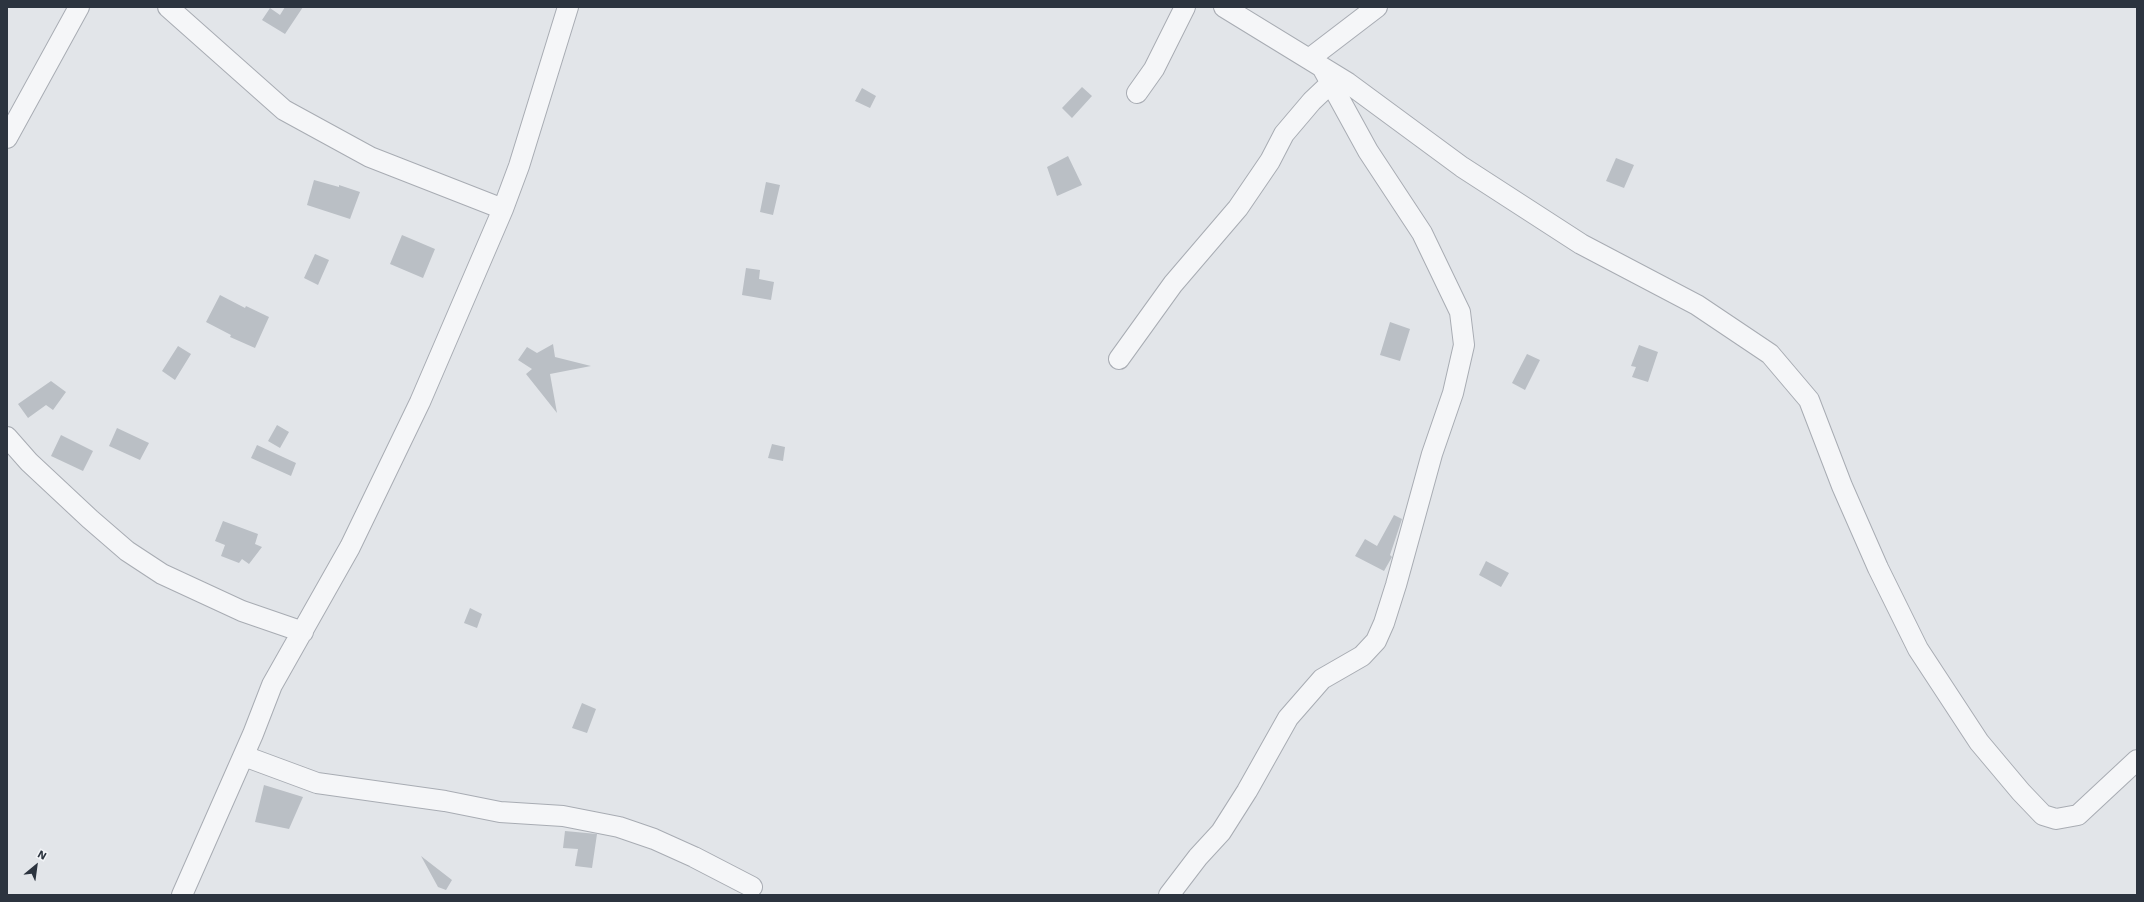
<!DOCTYPE html>
<style>
body{margin:0}
#map{position:relative;width:2144px;height:902px;overflow:hidden;background:#e2e5e9;font-family:"Work Sans",sans-serif}
canvas{display:block}
.frame{position:absolute;inset:0;border:8px solid #2c343f;pointer-events:none}
.north{position:absolute;left:16px;top:846px;width:40px;height:40px;-webkit-text-stroke:3px #f2f4f7;paint-order:stroke;rotate:29deg;font-size:11px;font-weight:700;line-height:16px;text-align:center;color:#2c343f}
.north::after{content:'';display:block;margin:auto;width:14px;height:18px;background:#2c343f;clip-path:polygon(50% 0,100% 100%,50% 72%,0 100%)}
</style>
<div id="map">
<canvas width="2144" height="902"></canvas>
<div class="frame"></div>
<div class="north">N</div>
</div>
<script>
const ctx = document.querySelector('canvas').getContext('2d');
ctx.lineJoin = 'round';
function fillPath(path, color) {
  ctx.fillStyle = color;
  ctx.fill(path, 'evenodd');
}
function shape(rows) {
  const path = new Path2D();
  for (const r of rows) {
    path.moveTo(r[0], r[1]);
    for (let i = 2; i < r.length; i += 2) path.lineTo(r[i], r[i + 1]);
  }
  return path;
}
function stroke(path, color, width, dash) {
  ctx.strokeStyle = color;
  ctx.lineWidth = width;
  ctx.lineCap = dash ? 'butt' : 'round';
  ctx.setLineDash(dash || []);
  ctx.stroke(path);
}
fillPath(shape([
 [285,7,303,7,285,34,262,20,270,8,280,15],
 [1082,87,1092,96,1072,118,1062,108],
 [862,88,876,96,870,108,855,101],
 [1068,156,1082,185,1057,196,1047,167],
 [1616,158,1634,165,1624,188,1606,181],
 [314,180,339,187,339,185,360,192,350,219,307,205],
 [766,182,780,185,773,215,760,212],
 [402,235,435,249,423,278,390,264],
 [315,254,329,260,318,285,304,278],
 [746,268,760,270,759,279,774,282,771,300,742,295],
 [220,295,245,308,246,306,269,317,255,348,230,337,231,335,206,322],
 [1390,322,1410,329,1400,361,1380,355],
 [553,344,555,357,591,366,550,374,557,413,526,374,532,369,518,360,527,347,537,353],
 [1639,345,1658,352,1648,382,1632,377,1636,367,1631,366],
 [178,346,191,354,175,380,162,371],
 [1527,354,1540,360,1525,390,1512,383],
 [51,381,66,392,53,410,46,405,28,418,18,404],
 [277,425,289,432,280,448,268,441],
 [117,428,149,443,140,460,109,446],
 [61,435,93,451,83,471,51,456],
 [772,444,785,447,783,461,768,458],
 [257,445,296,463,291,476,251,458],
 [1394,515,1402,519,1390,555,1392,557,1384,571,1355,556,1365,539,1377,546],
 [223,521,258,534,255,544,262,547,249,564,242,559,239,563,221,556,225,545,215,541],
 [1486,561,1509,573,1501,587,1479,575],
 [470,608,482,614,477,628,464,623],
 [582,703,596,709,587,733,572,728],
 [264,785,303,797,289,829,255,822],
 [565,831,597,834,592,868,575,866,578,849,563,848],
 [421,856,452,880,446,890,438,887]
]), '#babfc5');
const minor = shape([
 [168,7,284,110,370,157,503,209],
 [1224,7,1348,83,1462,167,1581,244,1697,305,1770,354,1809,400,1842,486,1878,568,1918,649,1979,742,2021,792,2043,815,2056,819,2078,815,2137,760],
 [1309,59,1377,7],
 [1137,93,1154,69,1185,7],
 [7,138,79,7],
 [1119,359,1173,284,1238,208,1270,161,1284,134,1312,101,1331,83],
 [7,437,29,462,90,519,127,551,162,574,242,611,303,632],
 [244,756,317,783,445,801,500,812,563,816,619,827,654,839,694,857,752,887],
 [182,895,253,734,272,685,350,547,420,402,503,209,519,166,568,7],
 [1169,895,1198,857,1221,832,1247,791,1288,718,1322,679,1362,656,1376,641,1384,623,1396,585,1432,454,1453,393,1464,345,1460,312,1422,233,1368,151,1323,69]
]);
stroke(minor, '#a8acb3', 22);
stroke(minor, '#f5f6f8', 20);
</script>
